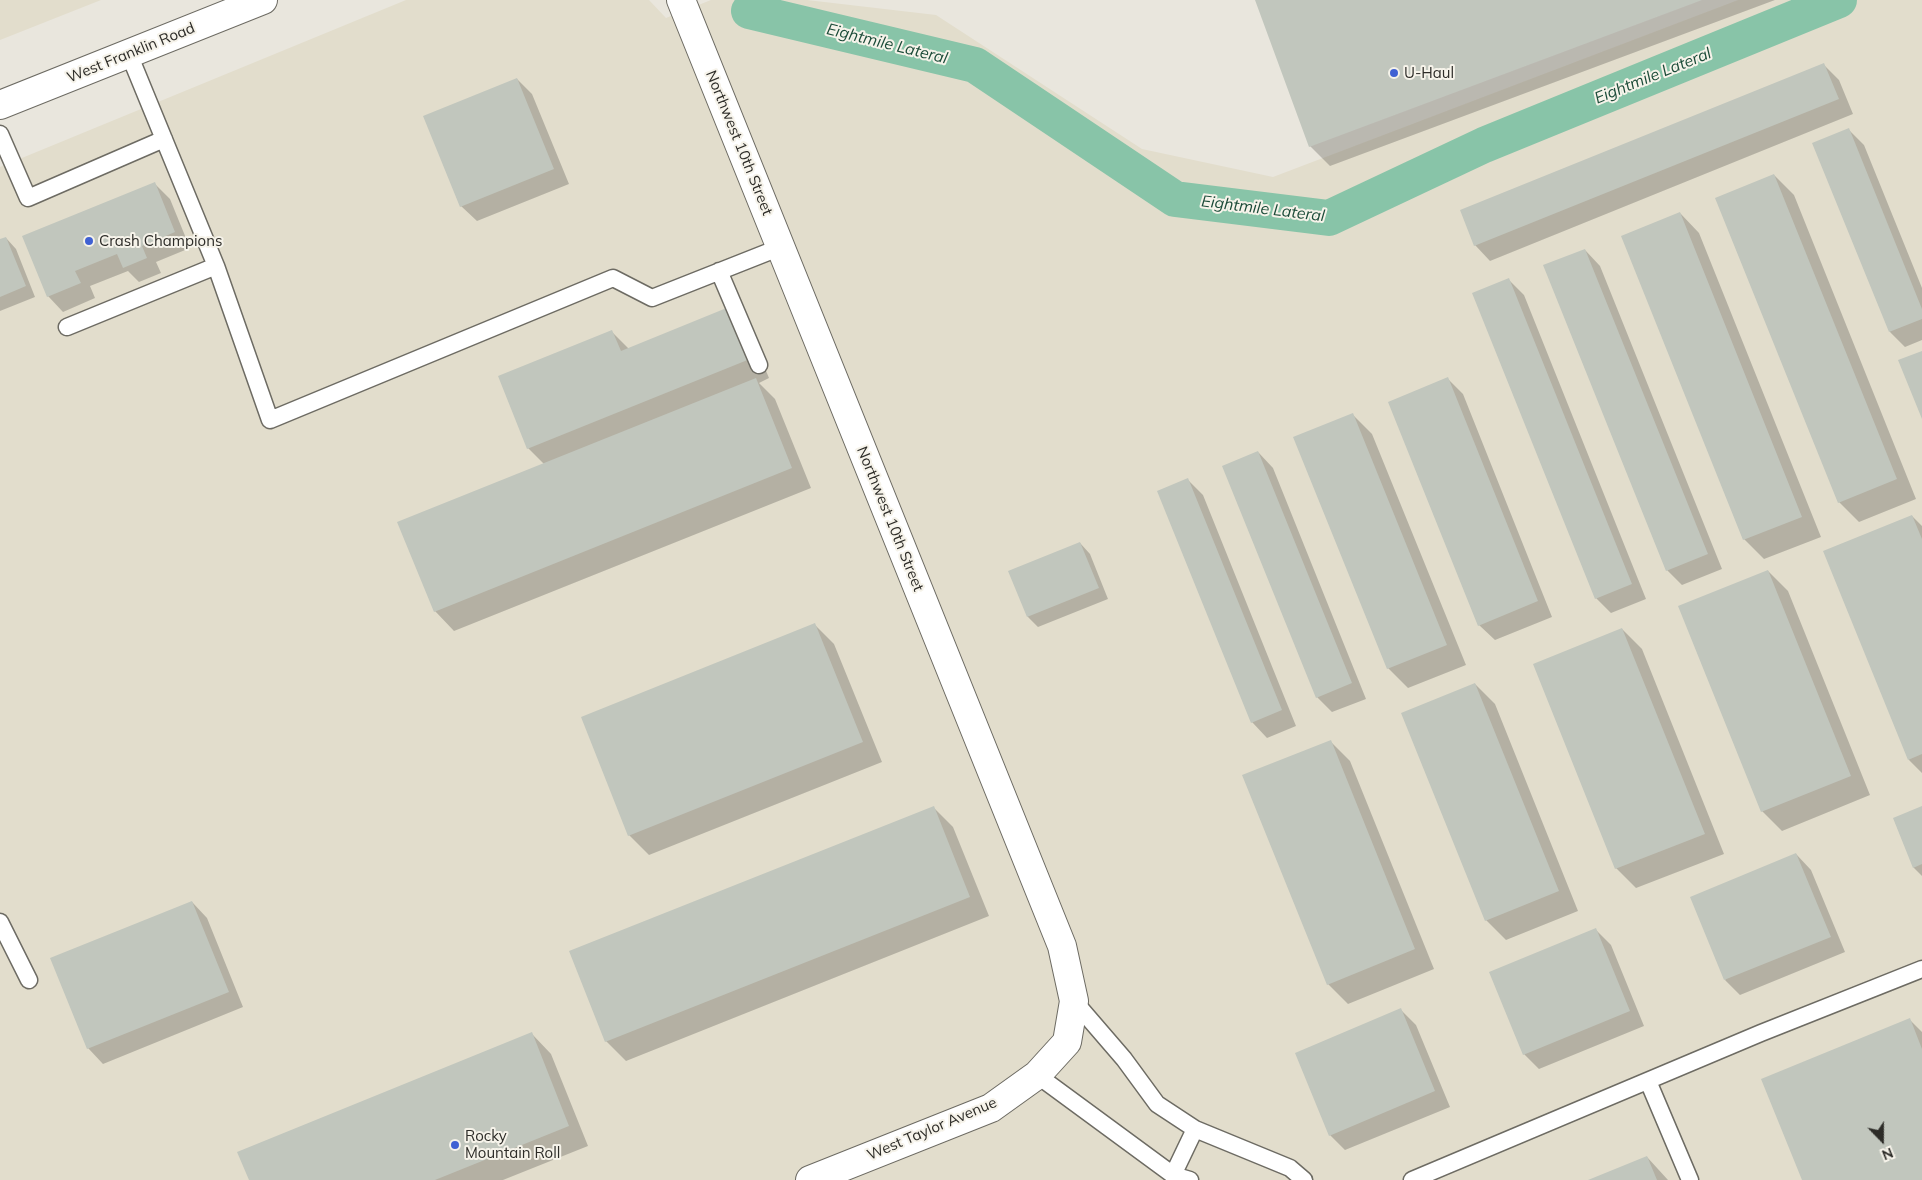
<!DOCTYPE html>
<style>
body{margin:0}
#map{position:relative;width:1922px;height:1180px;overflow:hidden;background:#e9e6dd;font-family:Mulish,sans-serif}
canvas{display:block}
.north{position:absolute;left:1857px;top:1115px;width:50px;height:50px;-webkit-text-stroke:4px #f6f3ea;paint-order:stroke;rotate:158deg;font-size:14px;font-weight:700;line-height:20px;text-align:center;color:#2d2c28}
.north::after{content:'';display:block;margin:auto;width:18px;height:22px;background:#2d2c28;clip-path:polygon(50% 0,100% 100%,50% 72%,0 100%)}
</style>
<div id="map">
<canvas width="1922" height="1180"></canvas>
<div class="north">N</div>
</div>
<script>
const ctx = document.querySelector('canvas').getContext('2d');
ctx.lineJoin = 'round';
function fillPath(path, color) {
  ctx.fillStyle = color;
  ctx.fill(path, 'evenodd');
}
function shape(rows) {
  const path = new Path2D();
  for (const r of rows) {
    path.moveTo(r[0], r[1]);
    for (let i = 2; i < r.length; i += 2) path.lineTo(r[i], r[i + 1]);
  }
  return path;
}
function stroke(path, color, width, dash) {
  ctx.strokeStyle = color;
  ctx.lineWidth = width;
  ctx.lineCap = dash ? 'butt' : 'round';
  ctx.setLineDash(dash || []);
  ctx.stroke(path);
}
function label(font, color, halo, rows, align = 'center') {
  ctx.font = font + ' Mulish,sans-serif';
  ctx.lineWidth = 4;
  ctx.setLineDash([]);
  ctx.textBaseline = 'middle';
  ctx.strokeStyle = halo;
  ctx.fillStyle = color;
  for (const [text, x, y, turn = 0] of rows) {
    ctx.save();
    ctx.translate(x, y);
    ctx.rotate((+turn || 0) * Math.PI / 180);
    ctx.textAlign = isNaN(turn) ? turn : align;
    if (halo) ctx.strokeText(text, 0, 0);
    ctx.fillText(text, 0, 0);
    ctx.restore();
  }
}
fillPath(shape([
 [0,0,101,0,0,40],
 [406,0,649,0,666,18,711,0,807,0,936,15,1142,149,1273,177,1738,0,1922,0,1922,1180,0,1180,0,167]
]), '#e2ddcc');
fillPath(shape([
 [1256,0,1775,0,1330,166,1310,146],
 [1824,65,1839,80,1853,114,1490,261,1475,245],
 [517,79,532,94,569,184,477,221,461,206],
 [1849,130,1864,145,1922,288,1922,340,1905,347,1890,332],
 [1774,175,1794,195,1916,499,1859,522,1839,502],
 [155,184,170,199,190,248,156,262,161,273,139,282,128,271,90,286,95,298,63,312,48,296],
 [1680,213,1699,233,1821,537,1764,559,1744,539],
 [6,238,16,249,35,297,0,311,0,241],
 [1585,250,1600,266,1722,569,1682,585,1667,570],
 [1509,280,1524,295,1646,599,1611,613,1596,598],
 [748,328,769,378,759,383,775,399,811,488,454,631,435,611,545,465,528,448,612,332,629,349],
 [1448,379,1463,394,1552,617,1495,640,1479,625],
 [1352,414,1372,434,1466,665,1408,688,1388,668],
 [1258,452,1273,468,1366,699,1332,712,1317,697],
 [1188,480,1203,495,1296,726,1267,738,1252,722],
 [1912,516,1922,526,1922,773,1909,760],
 [1080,543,1090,554,1108,599,1038,627,1028,617,1010,572],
 [1768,571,1788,591,1870,795,1782,831,1762,811],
 [814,624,834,644,882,762,649,855,629,835],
 [1622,629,1642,649,1724,854,1636,888,1616,868],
 [1475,684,1495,704,1578,911,1506,940,1486,920],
 [1330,741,1350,761,1434,969,1348,1004,1328,984],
 [933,807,953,827,989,916,626,1061,606,1041],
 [1922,808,1922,876,1914,868,1894,819],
 [1796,854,1811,870,1845,952,1740,995,1725,980],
 [192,902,207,918,243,1007,103,1064,88,1048],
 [1595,929,1611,945,1644,1026,1539,1069,1524,1054],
 [1401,1010,1416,1025,1450,1107,1345,1150,1330,1135],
 [1910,1020,1922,1032,1922,1180,1803,1180],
 [532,1034,551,1054,588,1146,503,1180,250,1180],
 [1647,1157,1668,1180,1591,1180]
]), '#0003');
stroke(shape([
 [749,11,975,65,1175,199,1329,218,1484,145,1839,0]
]), '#88c4a8', 36);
fillPath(shape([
 [1255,0,1702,0,1309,147],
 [1824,63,1839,99,1474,246,1460,210],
 [517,78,554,169,460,207,423,116],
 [1849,128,1922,309,1922,319,1889,332,1812,143],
 [1774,174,1897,479,1838,503,1715,198],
 [155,182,175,232,142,246,147,258,123,268,117,254,75,271,81,283,47,297,22,236],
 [1680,212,1802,517,1743,540,1621,236],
 [6,237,26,286,0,297,0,239],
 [1585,249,1708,554,1666,571,1543,265],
 [1509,278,1632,584,1595,599,1472,293],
 [729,307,750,359,527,449,498,376,612,330,621,351],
 [1922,351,1922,419,1898,360],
 [1448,377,1538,601,1478,626,1388,402],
 [756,378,792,468,434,612,397,522],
 [1353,413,1447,645,1387,669,1293,437],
 [1258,451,1352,683,1316,698,1222,466],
 [1188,478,1282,710,1251,723,1157,491],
 [1912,515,1922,539,1922,754,1908,760,1823,551],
 [1080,542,1099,588,1027,617,1008,571],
 [1768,570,1851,776,1761,812,1678,606],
 [815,623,863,742,628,836,581,717],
 [1622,628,1705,834,1615,869,1533,664],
 [1475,683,1559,891,1485,921,1401,713],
 [1331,740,1415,949,1327,985,1242,775],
 [934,806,970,897,605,1042,569,951],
 [1922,806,1922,864,1913,868,1893,818],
 [1796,853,1831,937,1724,980,1690,897],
 [192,901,229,992,87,1049,50,958],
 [1596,928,1630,1011,1523,1055,1489,972],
 [1401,1008,1435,1091,1329,1136,1295,1053],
 [1910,1018,1922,1049,1922,1180,1802,1180,1761,1079],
 [532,1032,569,1126,435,1180,249,1180,237,1152],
 [1647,1156,1657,1180,1588,1180]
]), '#c1c6bd');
const service = shape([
 [0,134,28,198,164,139],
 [216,266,270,420,613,278,652,298,781,247],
 [719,271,759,365],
 [67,327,216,266,129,54],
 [0,922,29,980],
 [1074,1001,1124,1059,1157,1104,1195,1129,1290,1168,1304,1180],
 [1037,1075,1173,1175,1190,1180],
 [1648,1081,1690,1180],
 [1173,1175,1195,1129],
 [1412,1180,1761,1033,1922,969]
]);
const minor = shape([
 [681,0,1062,946,1074,1001,1067,1042,1037,1075,991,1108,810,1180]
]);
const secondary = shape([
 [0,105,263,0]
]);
stroke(service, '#6d6b63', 19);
stroke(minor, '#6d6b63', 30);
stroke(secondary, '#6d6b63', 30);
stroke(service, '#fff', 16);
stroke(minor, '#fff', 28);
stroke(secondary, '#fff', 28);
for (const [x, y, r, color] of [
 [1394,73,5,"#4061d3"],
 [89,241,5,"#4061d3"],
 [455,1145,5,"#4061d3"]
]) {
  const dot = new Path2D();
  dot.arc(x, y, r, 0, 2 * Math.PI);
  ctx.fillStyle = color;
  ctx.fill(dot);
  stroke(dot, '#f6f3ea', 2);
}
label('15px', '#2d2c28', '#f6f3ea', [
 ["West Franklin Road",131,53,-22],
 ["Northwest 10th Street",739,143,68],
 ["Northwest 10th Street",890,519,68],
 ["West Taylor Avenue",932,1129,-23]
]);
label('15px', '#2d2c28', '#f6f3ea', [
 ["U-Haul",1404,73],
 ["Crash Champions",99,241],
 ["Rocky",465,1136],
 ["Mountain Roll",465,1153]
], 'left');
label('italic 16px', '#1b4b38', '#f6f3ea', [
 ["Eightmile Lateral",887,44,14],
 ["Eightmile Lateral",1653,76,-22],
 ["Eightmile Lateral",1263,209,7]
]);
</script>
